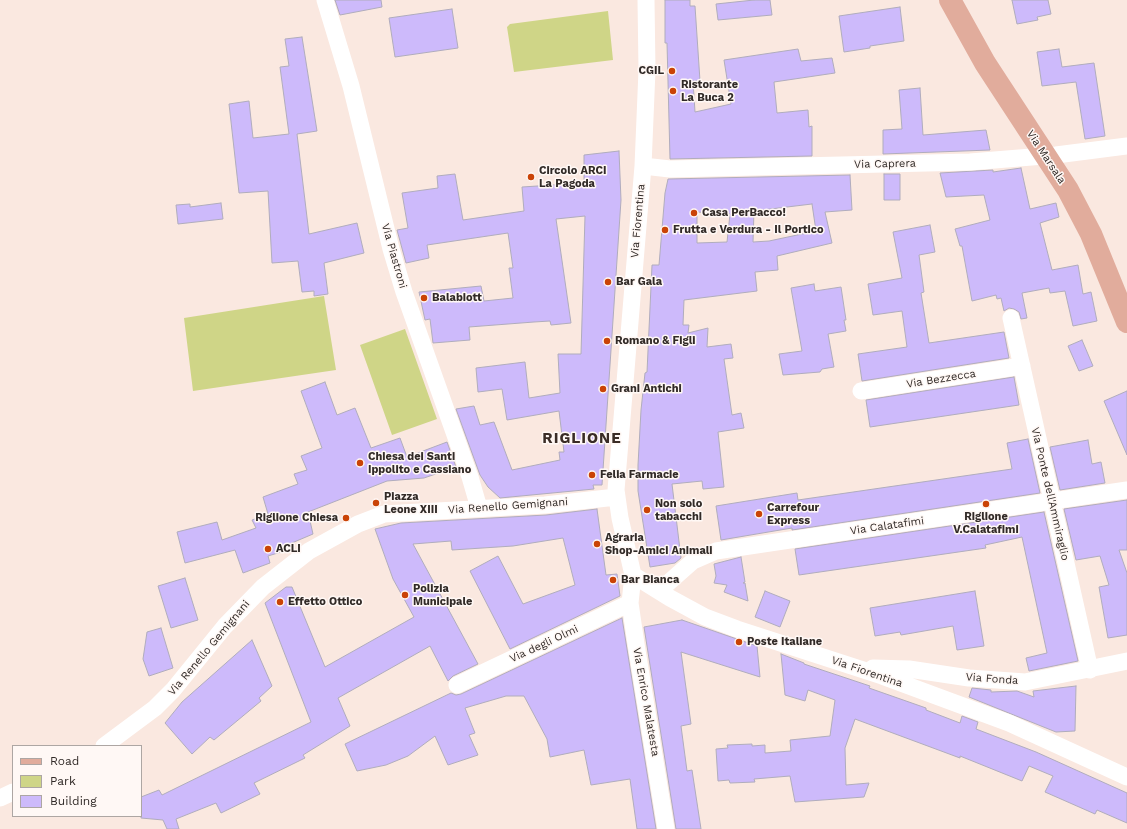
<!DOCTYPE html>
<style>
body{margin:0}
#map{position:relative;width:1127px;height:829px;overflow:hidden;background:#fae8e0;font-family:"Work Sans",sans-serif}
canvas{display:block}
.legend{position:absolute;left:12px;top:745px;width:130px;height:72px;box-sizing:border-box;background:#fff8f5;border:1px solid #ada6a3;margin:0;padding:5px 7px;list-style:none;font-size:12px;color:#312a27}
.legend li{display:flex;align-items:center;gap:8px;height:20px}
.legend b{width:20px;border:1px solid #ada6a3}
</style>
<div id="map">
<canvas width="1127" height="829"></canvas>
<ul class="legend">
<li><b style="height:5px;background:#e1ac9c"></b>Road</li>
<li><b style="height:11px;background:#cfd587"></b>Park</li>
<li><b style="height:11px;background:#cdbafb"></b>Building</li>
</ul>
</div>
<script>
const ctx = document.querySelector('canvas').getContext('2d');
ctx.lineJoin = 'round';
function fillPath(path, color) {
  ctx.fillStyle = color;
  ctx.fill(path, 'evenodd');
}
function shape(rows) {
  const path = new Path2D();
  for (const r of rows) {
    path.moveTo(r[0], r[1]);
    for (let i = 2; i < r.length; i += 2) path.lineTo(r[i], r[i + 1]);
  }
  return path;
}
function stroke(path, color, width, dash) {
  ctx.strokeStyle = color;
  ctx.lineWidth = width;
  ctx.lineCap = dash ? 'butt' : 'round';
  ctx.setLineDash(dash || []);
  ctx.stroke(path);
}
function label(font, color, halo, rows, align = 'center') {
  ctx.font = font + ' "Work Sans",sans-serif';
  ctx.lineWidth = 3;
  ctx.setLineDash([]);
  ctx.textBaseline = 'middle';
  ctx.strokeStyle = halo;
  ctx.fillStyle = color;
  for (const [text, x, y, turn = 0] of rows) {
    ctx.save();
    ctx.translate(x, y);
    ctx.rotate((+turn || 0) * Math.PI / 180);
    ctx.textAlign = isNaN(turn) ? turn : align;
    if (halo) ctx.strokeText(text, 0, 0);
    ctx.fillText(text, 0, 0);
    ctx.restore();
  }
}
fillPath(shape([
 [608,11,613,60,514,72,507,27,510,24],
 [324,296,336,370,193,391,184,318],
 [405,329,437,419,392,435,360,345]
]), '#cfd587');
const building = shape([
 [335,0,381,0,382,7,340,15,335,0],
 [665,0,690,0,690,6,695,6,700,81,693,81,695,112,731,104,724,60,798,49,801,61,832,58,835,73,774,82,777,113,808,110,809,127,812,126,812,156,670,159,667,43,665,43,665,0],
 [754,0,770,0,772,15,718,20,716,4,754,0],
 [1012,0,1048,0,1051,14,1037,17,1038,20,1017,24,1012,0],
 [900,7,904,41,870,46,870,48,844,52,839,16,900,7],
 [452,9,458,48,395,57,389,18,452,9],
 [302,37,317,131,297,134,309,234,357,223,364,253,324,263,328,294,314,296,314,291,302,292,298,261,272,263,268,191,239,193,229,104,249,101,253,138,289,134,280,67,289,66,285,39,302,37],
 [1059,49,1062,67,1094,63,1105,136,1085,139,1076,82,1042,86,1037,52,1059,49],
 [920,88,923,135,986,130,990,150,883,154,883,130,902,129,899,90,920,88],
 [619,151,621,200,602,485,593,485,594,489,500,498,488,487,480,475,456,409,474,406,480,425,494,422,512,470,560,460,559,452,564,452,559,411,507,420,502,389,478,392,476,368,525,362,529,398,560,393,558,354,581,354,585,216,556,219,571,323,551,325,550,321,534,322,469,327,470,340,433,343,430,319,425,320,419,292,481,286,484,301,513,298,509,268,513,268,508,233,427,245,429,258,406,263,397,230,408,228,402,193,438,188,437,176,455,174,463,220,524,211,522,187,584,183,584,155,619,151],
 [1021,168,1030,209,1056,203,1059,217,1040,223,1052,270,1078,265,1083,294,1091,292,1097,321,1073,326,1065,291,1050,293,1049,288,1022,293,1027,318,1021,319,1019,312,1014,309,1009,308,1004,311,1001,298,997,299,996,295,972,301,962,246,960,246,955,229,990,220,984,195,946,197,940,173,993,170,993,172,1021,168],
 [884,174,900,174,900,200,884,200,884,174],
 [850,175,852,210,825,212,832,243,777,256,778,270,755,272,757,291,684,300,683,325,689,325,688,333,708,328,707,347,731,344,733,358,724,359,732,415,741,413,744,428,718,432,724,487,703,489,702,481,672,484,681,558,675,563,650,567,638,491,638,465,641,410,645,373,647,372,652,265,659,265,665,193,668,179,850,175],
 [812,204,816,231,769,241,753,242,754,211,812,204],
 [697,212,730,214,727,242,697,243,697,212],
 [221,203,223,219,178,224,176,205,190,204,190,207,221,203],
 [930,225,935,252,919,255,924,292,921,293,929,343,1004,332,1009,358,862,381,858,354,907,347,902,311,873,315,868,284,902,278,893,232,930,225],
 [814,284,815,291,841,287,846,320,844,320,846,331,828,334,834,367,822,369,820,372,783,375,779,354,802,351,791,288,814,284],
 [1082,340,1093,366,1079,371,1068,346,1082,340],
 [1014,377,1019,405,870,427,866,400,1014,377],
 [325,382,337,415,355,408,371,448,400,438,407,457,447,442,456,467,424,478,387,481,308,512,313,534,280,548,281,552,268,556,270,563,243,573,235,550,185,563,177,532,217,522,222,540,256,528,252,520,268,514,263,497,298,484,294,474,307,470,301,456,322,448,301,391,325,382],
 [1127,391,1127,455,1104,401,1127,391],
 [1028,439,1040,493,792,530,792,528,721,540,716,506,797,493,798,500,1012,469,1007,443,1028,439],
 [1088,440,1092,464,1101,462,1105,483,1060,490,1050,447,1088,440],
 [1127,500,1127,550,1119,550,1127,573,1127,635,1108,638,1099,587,1109,585,1100,556,1076,560,1064,509,1127,500],
 [597,509,606,575,617,574,620,596,510,649,470,571,498,556,523,604,575,585,563,538,513,546,452,550,451,541,413,544,478,664,453,676,448,681,430,646,338,698,350,726,303,755,305,758,254,783,260,794,221,813,216,803,176,819,179,829,167,829,163,820,141,818,141,797,159,790,162,795,311,722,265,603,286,587,292,587,325,667,414,617,393,579,375,529,401,523,546,515,597,509],
 [1044,512,1078,661,1029,671,1026,658,1047,653,1022,537,985,545,986,548,799,575,795,549,1044,512],
 [741,557,745,582,743,583,745,583,748,601,724,592,727,585,714,583,716,576,714,564,741,557],
 [185,578,198,620,171,628,158,586,185,578],
 [765,591,790,601,780,627,755,617,765,591],
 [975,591,984,646,957,650,953,626,901,635,900,632,875,636,870,608,975,591],
 [622,618,656,829,637,829,630,779,591,785,584,750,550,757,547,739,524,696,506,696,465,708,475,733,469,735,478,755,448,765,435,736,408,756,386,765,357,771,345,744,451,693,456,695,461,694,622,618],
 [682,620,757,646,760,677,681,652,691,724,681,726,687,771,692,770,701,829,676,829,644,627,682,620],
 [161,628,173,668,149,676,143,659,147,632,161,628],
 [252,640,272,686,259,698,261,701,214,740,210,737,192,754,165,723,182,702,252,640],
 [781,654,804,663,804,664,870,686,869,688,926,708,926,710,960,723,962,716,978,722,976,729,1036,752,1127,793,1127,823,1097,810,1095,814,1045,792,1053,776,1029,766,1022,781,960,756,960,758,855,719,845,748,846,785,869,783,864,797,795,802,790,776,754,779,755,782,730,783,729,780,718,781,716,749,728,748,727,745,752,744,752,746,765,745,765,753,791,751,790,740,830,736,835,700,808,690,805,701,785,695,781,654],
 [1076,686,1075,731,1056,732,969,697,972,688,991,690,991,692,1017,691,1034,697,1033,691,1076,686]
]);
fillPath(building, '#cdbafb');
stroke(building, '#b0acbc', 1);
stroke(shape([
 [325,0,351,86,391,249,404,292,470,477,479,508],
 [646,0,647,70,643,166,616,490,620,518,633,575,670,598,705,617,737,629,882,676,1009,723,1127,777],
 [643,166,670,169,970,162,1056,155,1127,146],
 [1011,318,1090,670],
 [861,391,1022,366],
 [633,575,630,603,636,644,666,829],
 [659,591,693,561,716,551,1127,490],
 [873,668,909,669,969,678,1025,682,1127,661],
 [457,685,630,603],
 [104,746,155,708,173,690,225,626,263,587,309,551,358,524,384,514,545,505,616,497],
 [0,798,13,792]
]), '#fff', 17);
stroke(shape([
 [950,0,985,63,1068,190,1091,234,1127,322]
]), '#e1ac9c', 22);
for (const [x, y, r, color] of [
 [672,71,4,"#ca4306"],
 [673,91,4,"#ca4306"],
 [531,177,4,"#ca4306"],
 [694,213,4,"#ca4306"],
 [665,230,4,"#ca4306"],
 [608,282,4,"#ca4306"],
 [424,298,4,"#ca4306"],
 [607,341,4,"#ca4306"],
 [603,389,4,"#ca4306"],
 [360,463,4,"#ca4306"],
 [592,475,4,"#ca4306"],
 [376,503,4,"#ca4306"],
 [986,504,4,"#ca4306"],
 [647,510,4,"#ca4306"],
 [759,514,4,"#ca4306"],
 [346,518,4,"#ca4306"],
 [597,544,4,"#ca4306"],
 [268,549,4,"#ca4306"],
 [613,580,4,"#ca4306"],
 [405,595,4,"#ca4306"],
 [280,602,4,"#ca4306"],
 [739,642,4,"#ca4306"]
]) {
  const dot = new Path2D();
  dot.arc(x, y, r, 0, 2 * Math.PI);
  ctx.fillStyle = color;
  ctx.fill(dot);
  stroke(dot, '#fff8f5', 1.5);
}
label('bold 11px', '#312a27', '#fff8f5', [
 ["CGIL",664,71,"right"],
 ["Ristorante",681,85],
 ["La Buca 2",681,98],
 ["Circolo ARCI",539,171],
 ["La Pagoda",539,184],
 ["Casa PerBacco!",702,213],
 ["Frutta e Verdura - Il Portico",673,230],
 ["Bar Gala",616,282],
 ["Balabiott",432,298],
 ["Romano & Figli",615,341],
 ["Grani Antichi",611,389],
 ["Chiesa dei Santi",368,457],
 ["Ippolito e Cassiano",368,470],
 ["Felia Farmacie",600,475],
 ["Piazza",384,497],
 ["Leone XIII",384,510],
 ["Non solo",655,504],
 ["tabacchi",655,517],
 ["Carrefour",767,508],
 ["Express",767,521],
 ["Riglione",986,517,"center"],
 ["V.Calatafimi",986,530,"center"],
 ["Riglione Chiesa",338,518,"right"],
 ["Agraria",605,538],
 ["Shop-Amici Animali",605,551],
 ["ACLI",276,549],
 ["Bar Bianca",621,580],
 ["Polizia",413,589],
 ["Municipale",413,602],
 ["Effetto Ottico",288,602],
 ["Poste Italiane",747,642]
], 'left');
label('11px', '#312a27', '#fff8f5', [
 ["Via Marsala",1046,157,57],
 ["Via Caprera",885,164,-1],
 ["Via Fiorentina",638,221,-85],
 ["Via Piastroni",394,256,74],
 ["Via Bezzecca",941,379,-9],
 ["Via Ponte dell'Ammiraglio",1050,494,77],
 ["Via Renello Gemignani",508,506,-4],
 ["Via Calatafimi",887,526,-8],
 ["Via degli Olmi",544,644,-25],
 ["Via Renello Gemignani",209,648,-50],
 ["Via Fiorentina",867,672,19],
 ["Via Fonda",992,679,4],
 ["Via Enrico Malatesta",646,702,80]
]);
ctx.letterSpacing = '1px';
label('bold 15px', '#3a2c26', '#fff8f5', [
 ["RIGLIONE",582,439]
]);
ctx.letterSpacing = '0px';
</script>
